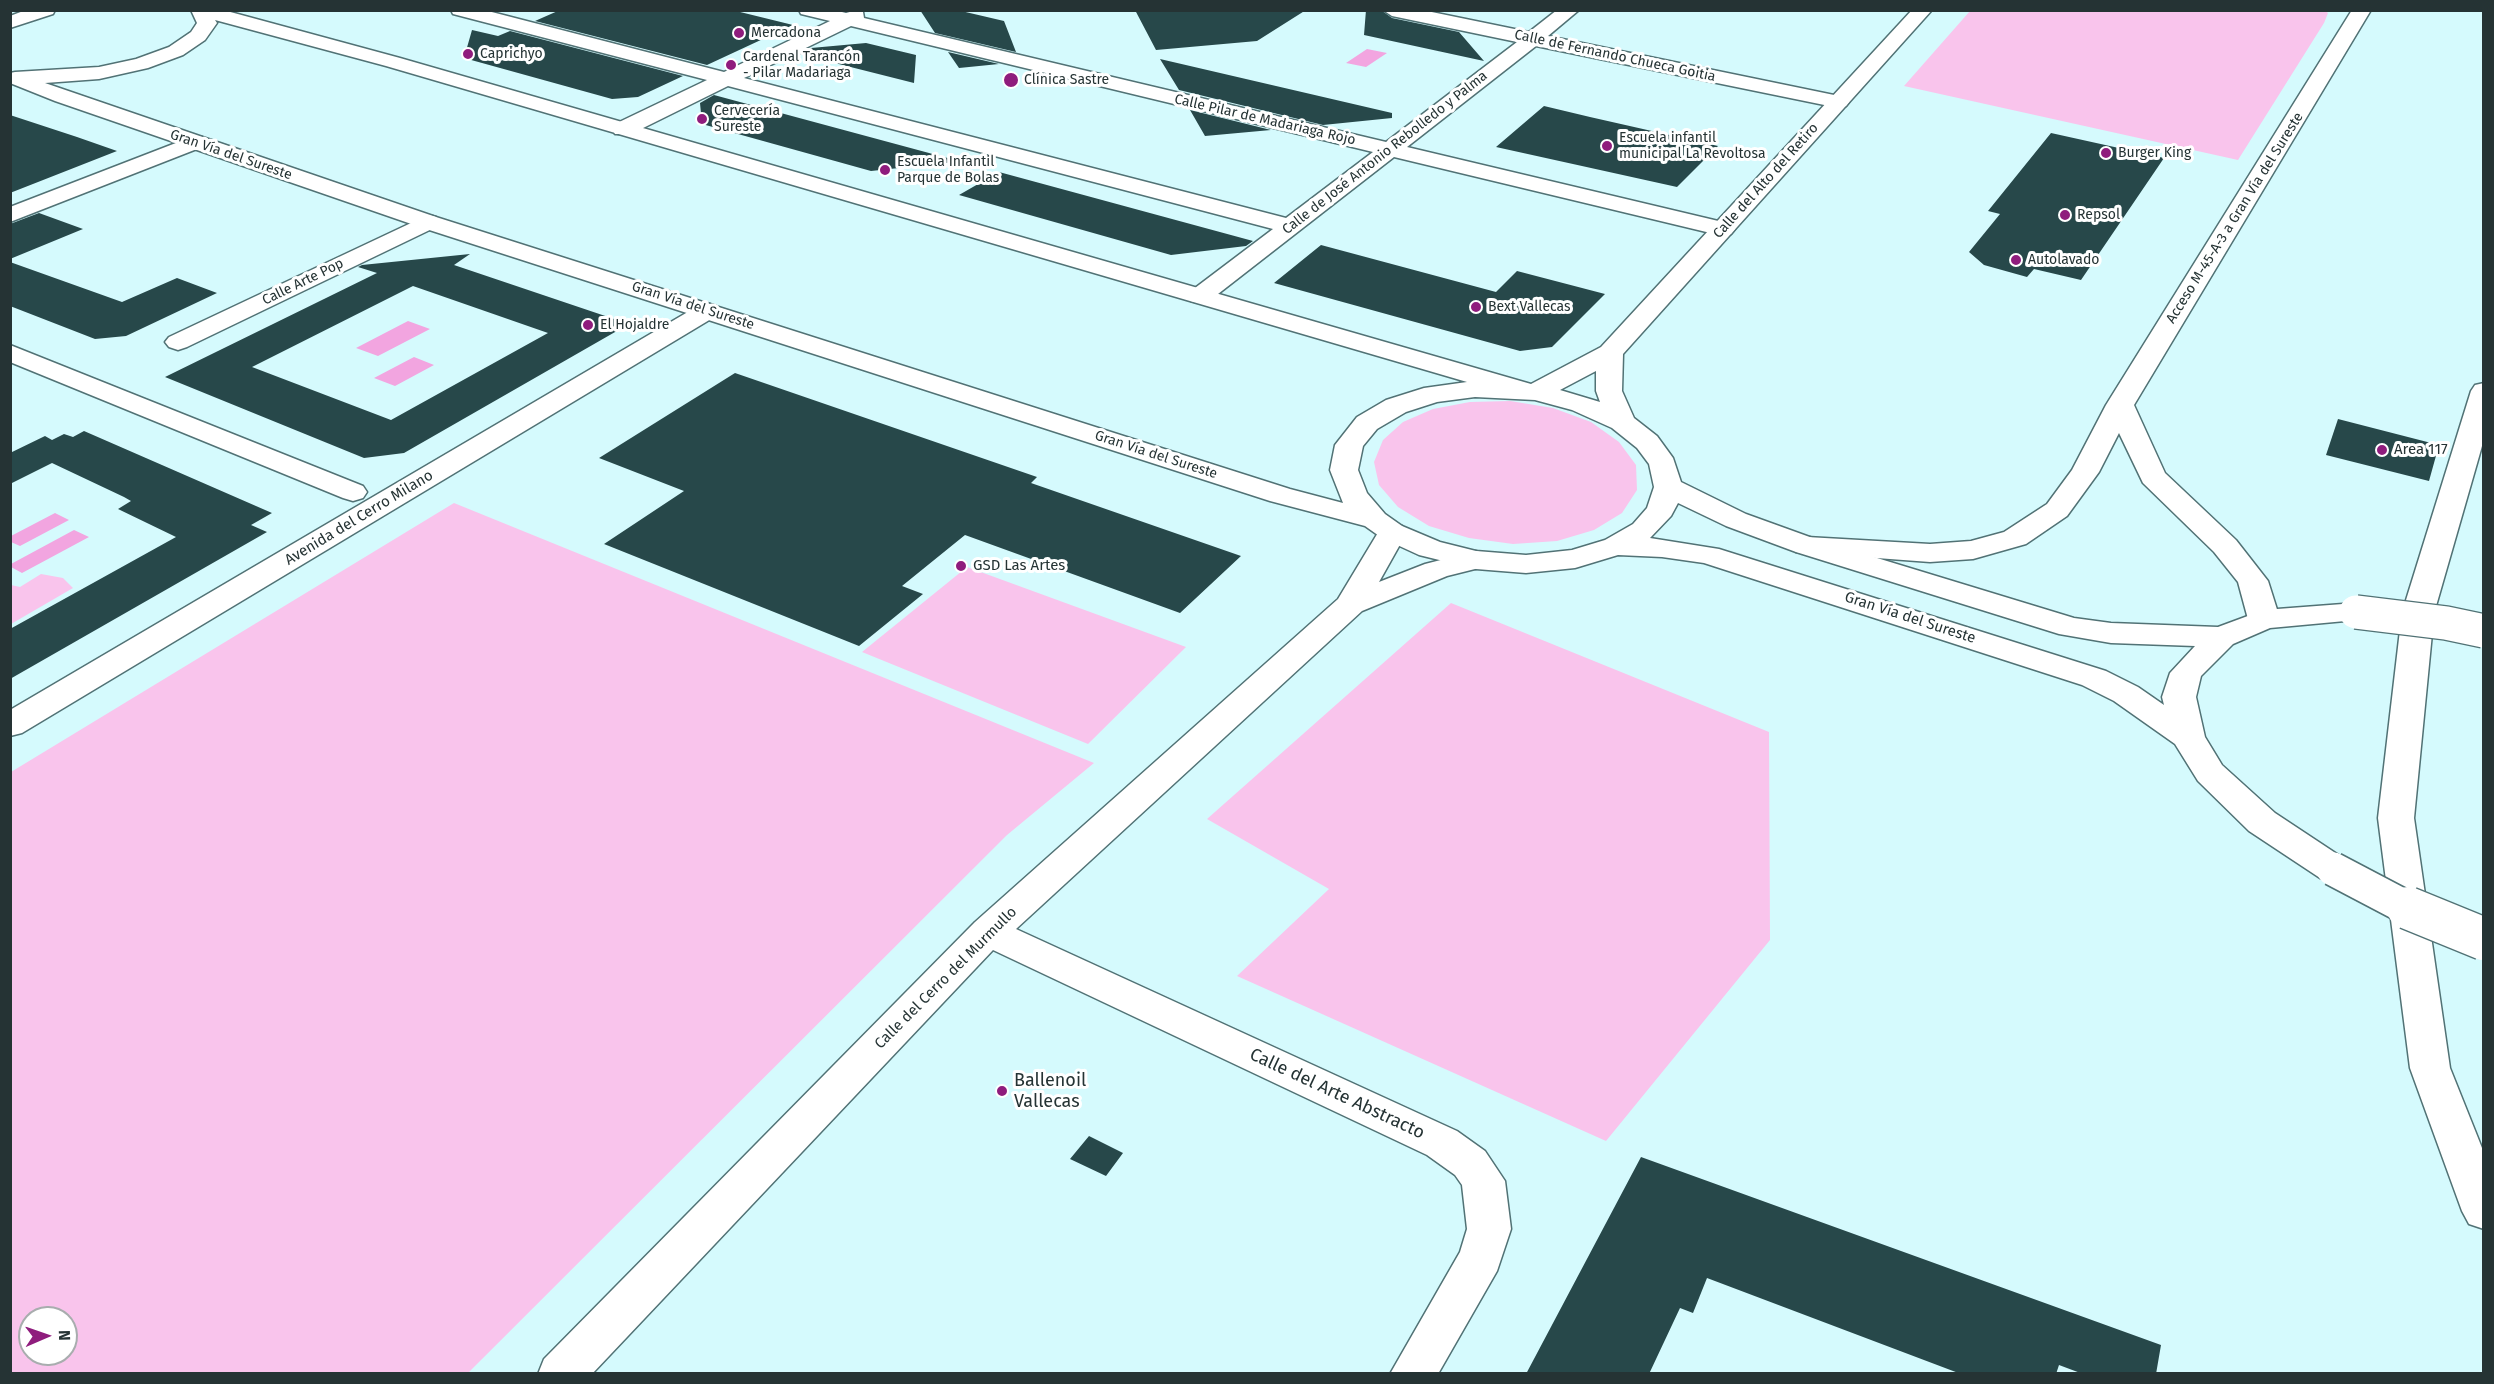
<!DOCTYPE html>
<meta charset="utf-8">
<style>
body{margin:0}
#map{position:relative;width:2494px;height:1384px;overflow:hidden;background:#d5fafd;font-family:"Fira Sans",sans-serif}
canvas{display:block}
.frame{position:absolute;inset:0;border:12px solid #253334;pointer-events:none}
.north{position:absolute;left:18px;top:1306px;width:60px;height:60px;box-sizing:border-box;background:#fff;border:2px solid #a8adae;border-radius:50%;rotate:88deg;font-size:16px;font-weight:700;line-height:24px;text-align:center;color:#253334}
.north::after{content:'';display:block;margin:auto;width:21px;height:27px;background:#8f1c7d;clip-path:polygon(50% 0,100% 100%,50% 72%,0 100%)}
</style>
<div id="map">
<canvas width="2494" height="1384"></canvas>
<div class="frame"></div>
<div class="north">N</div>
</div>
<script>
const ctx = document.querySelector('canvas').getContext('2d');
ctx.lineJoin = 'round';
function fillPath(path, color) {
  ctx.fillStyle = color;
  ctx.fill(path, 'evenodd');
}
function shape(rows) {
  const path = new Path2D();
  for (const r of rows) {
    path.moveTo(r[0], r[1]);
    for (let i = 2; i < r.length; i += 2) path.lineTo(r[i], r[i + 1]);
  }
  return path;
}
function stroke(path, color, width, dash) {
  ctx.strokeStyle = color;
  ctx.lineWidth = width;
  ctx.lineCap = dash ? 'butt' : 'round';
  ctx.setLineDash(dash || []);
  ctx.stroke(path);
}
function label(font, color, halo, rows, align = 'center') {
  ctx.font = font + ' "Fira Sans",sans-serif';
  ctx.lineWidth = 6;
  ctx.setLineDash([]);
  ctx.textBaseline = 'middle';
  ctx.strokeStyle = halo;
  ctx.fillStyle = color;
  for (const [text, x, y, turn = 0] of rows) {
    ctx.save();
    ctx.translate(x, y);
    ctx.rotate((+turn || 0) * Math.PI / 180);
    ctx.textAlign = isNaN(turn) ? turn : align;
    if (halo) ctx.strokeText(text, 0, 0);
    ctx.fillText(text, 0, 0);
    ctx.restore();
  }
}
fillPath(shape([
 [2324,10,2328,13,2324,23,2238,160,1904,86,1970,11],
 [1510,401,1553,408,1591,422,1619,442,1636,465,1637,490,1622,513,1594,530,1557,541,1513,544,1469,538,1429,526,1398,507,1379,485,1374,462,1383,440,1403,422,1433,409,1470,402],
 [454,503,1094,763,1007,835,468,1373,11,1373,11,772],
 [30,1318,66,1318,66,1354,30,1354],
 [967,567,1186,647,1088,744,862,652],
 [41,574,63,578,73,588,11,624,11,585,20,587],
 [1451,603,1769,732,1770,940,1606,1141,1237,976,1329,889,1207,819]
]), '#f9c4ec');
fillPath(shape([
 [1367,49,1387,53,1366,67,1346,63],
 [408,321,430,329,378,356,356,348],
 [414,357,434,365,395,386,374,378],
 [55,513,69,520,20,546,11,542,11,536],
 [74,530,89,537,22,573,11,567,11,564]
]), '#f2a5e0');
fillPath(shape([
 [560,10,732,10,793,25,707,65,535,21],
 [920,10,957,10,1004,21,1016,52,935,33],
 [1135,10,1306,10,1257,41,1156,50],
 [1366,10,1381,10,1392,18,1459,32,1484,61,1364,35],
 [472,30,498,36,510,31,683,76,638,97,612,99,464,58],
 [866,43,916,55,914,83,799,54,811,48],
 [948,52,999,64,959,68],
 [1160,59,1392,113,1392,118,1323,125,1179,90],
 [714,95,955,160,955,162,871,171,702,124,700,103],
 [1544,106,1590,117,1718,146,1677,187,1496,147],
 [1190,110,1271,130,1205,136],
 [10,115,77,137,117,151,10,193],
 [2051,133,2164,158,2081,280,2034,269,2027,277,1984,265,1969,252,2000,214,1988,211],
 [999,172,1253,241,1246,246,1171,255,959,195],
 [39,213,83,229,10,259,10,224],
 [1321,245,1496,292,1517,271,1605,294,1552,347,1520,351,1274,283],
 [470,254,454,265,629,324,404,453,364,458,165,377,377,273,358,267,362,265],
 [413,286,548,333,391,420,252,367],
 [10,262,122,302,177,278,217,293,126,336,95,339,10,306],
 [735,373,1037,477,1031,483,1241,556,1180,613,965,535,902,586,923,594,859,646,604,544,684,491,599,458],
 [2338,419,2439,445,2429,481,2326,455],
 [84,431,272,513,251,525,267,532,10,679,10,629,176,537,118,509,131,501,124,497,52,463,10,484,10,453,45,436,52,440,64,434,73,437],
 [1089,1136,1123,1153,1106,1176,1070,1159],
 [1641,1157,2161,1345,2156,1374,2083,1374,2059,1365,2056,1374,1961,1374,1707,1278,1693,1313,1680,1308,1649,1374,1526,1374]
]), '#27484a');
const minor = shape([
 [451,10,484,10,724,72,830,21,801,14,799,10,834,10,846,13,857,10,863,12,864,18,1386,142,1517,42,1392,16,1383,10,1422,10,1529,32,1557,10,1579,10,1548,36,1839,96,1846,98,1849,102,1846,106,1839,108,1536,46,1407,147,1731,224,1735,229,1731,234,1723,236,1394,157,1209,301,1200,303,1191,301,1188,296,1191,291,1273,229,728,86,631,134,615,134,612,129,615,124,707,80,453,14,451,10],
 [851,26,1373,152,1286,218,744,78,851,26],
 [2352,10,2371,10,2134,405,2165,473,2236,540,2268,581,2280,619,2275,626,2264,628,2253,626,2248,619,2238,582,2214,552,2143,483,2119,433,2099,472,2067,516,2026,544,1973,559,1930,562,1796,552,1792,546,1796,540,1807,537,1930,544,1971,541,2004,532,2047,504,2072,470,2106,405,2352,10],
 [194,136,202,137,205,142,202,147,10,222,10,207,194,136],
 [428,215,436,217,440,222,436,227,187,347,178,350,169,347,165,342,169,337,428,215],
 [707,303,716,306,720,311,716,316,22,733,10,736,10,710,698,306,707,303],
 [10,345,363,486,367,492,363,498,353,501,343,498,10,362,10,345],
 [1392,523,1402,526,1407,532,1379,582,1425,564,1476,551,1487,554,1491,560,1487,566,1447,576,1362,611,1016,929,1457,1131,1485,1151,1505,1181,1511,1229,1497,1271,1438,1374,1390,1374,1460,1252,1467,1229,1462,1185,1455,1175,1427,1155,993,950,592,1374,538,1374,544,1359,975,922,1338,599,1382,526,1392,523]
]);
const major = shape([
 [26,10,55,10,53,14,10,28,10,16,26,10],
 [191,10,223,10,400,58,1531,384,1601,347,1912,10,1932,10,1623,354,1622,391,1634,418,1657,436,1673,458,1681,482,1746,514,1818,540,2074,618,2111,623,2218,627,2264,610,2356,603,2367,605,2372,612,2367,619,2270,628,2233,644,2201,676,2196,697,2205,737,2222,765,2275,813,2346,860,2351,869,2346,878,2333,882,2320,878,2249,831,2198,781,2175,744,2114,701,2082,685,1704,563,1662,557,1618,555,1575,568,1526,573,1476,569,1419,555,1382,538,1365,526,1270,501,420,227,55,101,10,83,10,73,15,72,99,67,136,59,169,47,191,32,197,23,191,10],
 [215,20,386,66,1467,382,1424,388,1386,400,1357,417,1335,445,1330,470,1343,503,1290,489,436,217,45,83,99,79,148,68,183,55,205,40,217,23,215,20],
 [1596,371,1596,391,1600,402,1560,390,1596,371],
 [1475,397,1535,400,1572,410,1612,428,1637,448,1649,464,1654,487,1647,508,1633,524,1605,540,1572,550,1526,555,1476,551,1440,542,1402,526,1385,514,1367,493,1358,470,1363,446,1377,429,1406,412,1437,402,1475,397],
 [1678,503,1726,526,1796,552,2059,634,2111,643,2195,646,2170,673,2162,697,2164,705,2138,687,2106,671,1719,549,1650,538,1671,516,1678,503]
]);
const highway = shape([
 [2484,383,2484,439,2434,613,2414,818,2450,1068,2484,1153,2484,1229,2469,1224,2462,1211,2410,1068,2378,818,2402,613,2471,391,2475,385,2484,383]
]);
stroke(minor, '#517275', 3);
stroke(major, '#517275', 3);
stroke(highway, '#517275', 3);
fillPath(minor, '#fff');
fillPath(major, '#fff');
fillPath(highway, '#fff');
const majorBridgeFar1 = shape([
 [2356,612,2446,623,2484,631],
 [2333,869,2411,910]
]);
const majorBridge = shape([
 [2408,908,2484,939]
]);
stroke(majorBridgeFar1, '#517275', 36, []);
stroke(majorBridge, '#517275', 45, []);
stroke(majorBridgeFar1, '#fff', 33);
stroke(majorBridge, '#fff', 42);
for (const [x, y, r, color] of [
 [739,33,6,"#8f1c7d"],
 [468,54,6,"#8f1c7d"],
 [731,65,6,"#8f1c7d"],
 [1011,80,8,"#8f1c7d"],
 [702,119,6,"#8f1c7d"],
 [1607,146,6,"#8f1c7d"],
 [2106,153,6,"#8f1c7d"],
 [885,170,6,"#8f1c7d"],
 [2065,215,6,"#8f1c7d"],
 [2016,260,6,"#8f1c7d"],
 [1476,307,6,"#8f1c7d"],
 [588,325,6,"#8f1c7d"],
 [2382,450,6,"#8f1c7d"],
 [961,566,6,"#8f1c7d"],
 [1002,1091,6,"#8f1c7d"]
]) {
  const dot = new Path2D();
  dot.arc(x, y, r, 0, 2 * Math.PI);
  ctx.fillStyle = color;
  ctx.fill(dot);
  stroke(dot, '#fff', 2);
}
label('14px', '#253334', '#fff', [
 ["Mercadona",751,33],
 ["Caprichyo",480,54],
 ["Cardenal Tarancón",743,57],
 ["- Pilar Madariaga",743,73],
 ["Clínica Sastre",1024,80],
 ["Cervecería",714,111],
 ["Sureste",714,127],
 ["Escuela infantil",1619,138],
 ["municipal La Revoltosa",1619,154],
 ["Burger King",2118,153],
 ["Escuela Infantil",897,162],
 ["Parque de Bolas",897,178],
 ["Repsol",2077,215],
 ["Autolavado",2028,260],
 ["Bext Vallecas",1488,307],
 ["El Hojaldre",600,325]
], 'left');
label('14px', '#253334', '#fff', [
 ["Calle de Fernando Chueca Goitia",1615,56,12],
 ["Calle Pilar de Madariaga Rojo",1265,120,13],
 ["Calle de José Antonio Rebolledo y Palma",1385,153,-38],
 ["Gran Vía del Sureste",231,155,19],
 ["Calle del Alto del Retiro",1766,181,-48],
 ["Acceso M-45-A-3 a Gran Vía del Sureste",2235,218,-58],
 ["Calle Arte Pop",303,282,-26],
 ["Gran Vía del Sureste",693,306,18],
 ["Gran Vía del Sureste",1156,455,18]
]);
label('15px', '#253334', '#fff', [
 ["Area 117",2394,450],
 ["GSD Las Artes",973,566]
], 'left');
label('15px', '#253334', '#fff', [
 ["Avenida del Cerro Milano",359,518,-31],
 ["Gran Vía del Sureste",1910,618,18],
 ["Calle del Cerro del Murmullo",946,978,-45]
]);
label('18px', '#253334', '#fff', [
 ["Ballenoil",1014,1081],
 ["Vallecas",1014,1102]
], 'left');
label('18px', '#253334', '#fff', [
 ["Calle del Arte Abstracto",1337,1094,25]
]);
</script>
